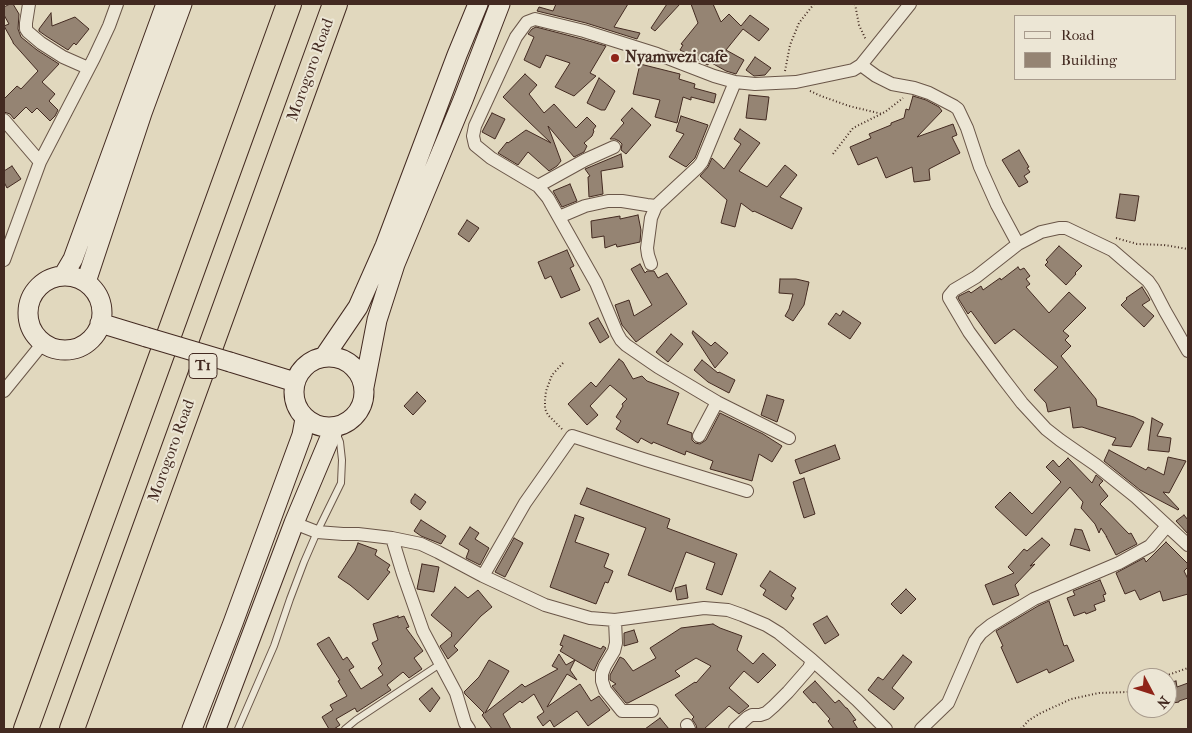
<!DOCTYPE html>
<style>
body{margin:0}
#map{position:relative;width:1192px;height:733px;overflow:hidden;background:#e1d8be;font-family:"IM FELL French Canon",serif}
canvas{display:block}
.frame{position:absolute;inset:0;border:5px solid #432a21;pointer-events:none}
.legend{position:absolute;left:1014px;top:15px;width:162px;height:65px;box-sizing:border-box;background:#ece6d5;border:1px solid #a89b8d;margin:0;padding:6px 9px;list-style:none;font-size:15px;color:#432a21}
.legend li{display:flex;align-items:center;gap:10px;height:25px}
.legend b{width:25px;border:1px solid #a89b8d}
.north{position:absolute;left:1127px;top:668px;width:50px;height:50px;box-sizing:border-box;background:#ece6d5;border:1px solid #a89b8d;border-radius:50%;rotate:130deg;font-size:14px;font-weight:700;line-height:20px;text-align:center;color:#432a21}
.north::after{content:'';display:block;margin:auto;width:18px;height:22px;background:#8f2418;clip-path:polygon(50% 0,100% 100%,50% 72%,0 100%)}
</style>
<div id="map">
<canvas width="1192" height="733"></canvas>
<div class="frame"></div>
<ul class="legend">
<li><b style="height:6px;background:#ece6d5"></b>Road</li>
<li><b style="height:14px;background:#958473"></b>Building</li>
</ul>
<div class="north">N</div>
</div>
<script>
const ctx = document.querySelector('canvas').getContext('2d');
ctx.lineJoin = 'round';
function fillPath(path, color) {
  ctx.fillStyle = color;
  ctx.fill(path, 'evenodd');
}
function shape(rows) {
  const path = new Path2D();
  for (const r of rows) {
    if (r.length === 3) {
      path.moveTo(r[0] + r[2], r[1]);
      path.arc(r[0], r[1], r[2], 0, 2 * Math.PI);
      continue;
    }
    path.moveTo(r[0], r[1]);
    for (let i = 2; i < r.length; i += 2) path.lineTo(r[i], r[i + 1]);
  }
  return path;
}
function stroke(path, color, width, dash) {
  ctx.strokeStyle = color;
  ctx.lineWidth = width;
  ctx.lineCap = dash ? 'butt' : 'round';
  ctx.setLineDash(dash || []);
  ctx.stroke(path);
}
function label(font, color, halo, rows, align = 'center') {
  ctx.font = font + ' "IM FELL French Canon",serif';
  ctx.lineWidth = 4;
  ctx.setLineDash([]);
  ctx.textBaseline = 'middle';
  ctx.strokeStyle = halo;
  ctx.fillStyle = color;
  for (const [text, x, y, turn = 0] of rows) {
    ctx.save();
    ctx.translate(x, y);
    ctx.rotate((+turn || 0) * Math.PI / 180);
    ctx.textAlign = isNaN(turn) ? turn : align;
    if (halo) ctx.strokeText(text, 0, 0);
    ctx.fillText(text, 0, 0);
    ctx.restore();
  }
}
const building = shape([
 [10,4,13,4,19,14,18,29,21,37,37,50,59,64,42,82,55,94,49,101,58,110,55,116,50,121,37,108,32,113,26,107,14,119,10,114,4,112,4,99,17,86,21,89,38,71,13,43,13,42,4,26,9,24,4,15,4,7,10,4],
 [556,4,628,4,614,27,640,33,637,39,586,23,537,11,539,7,553,11,556,4],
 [667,4,680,4,655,31,651,28,667,4],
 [691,4,713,4,721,22,729,14,741,26,750,15,769,29,759,41,743,29,726,50,744,60,736,74,726,71,710,62,708,65,699,61,699,60,680,50,683,45,681,44,698,23,691,4],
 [51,13,52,26,75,17,89,29,76,45,74,43,68,50,46,36,39,31,39,29,51,13],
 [536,27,582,39,606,46,590,73,596,76,574,96,555,87,570,63,546,55,540,68,524,60,534,37,528,34,532,29,536,27],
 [755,57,771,68,765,75,754,76,746,70,755,57],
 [640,64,680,74,679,79,695,84,694,88,716,94,714,103,691,97,691,100,683,97,677,123,655,117,660,100,633,94,640,64],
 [525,74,537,85,529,94,544,113,554,104,576,128,587,117,596,126,593,130,594,131,592,136,584,143,587,146,584,152,574,157,548,126,561,161,557,166,549,171,528,152,518,165,498,153,507,142,508,143,526,130,551,143,503,97,525,74],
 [599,78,615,91,605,110,601,110,587,103,599,78],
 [749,95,769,97,766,120,746,118,749,95],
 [913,96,926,100,939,107,942,111,917,137,953,124,957,135,952,137,960,153,929,169,930,180,914,182,912,167,886,178,877,157,858,165,850,147,871,138,869,134,891,125,891,123,904,118,906,109,909,110,913,96],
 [632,108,651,125,626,154,621,150,622,144,619,141,615,139,610,139,624,123,621,120,632,108],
 [492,113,505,119,495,139,482,132,492,113],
 [681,116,708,125,695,158,686,167,669,157,684,134,676,131,681,116],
 [740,129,760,143,739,171,767,187,785,165,797,175,780,197,802,208,792,229,754,211,753,212,741,203,735,227,721,223,727,200,700,176,708,167,712,158,724,169,741,144,734,139,740,129],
 [1019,150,1029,167,1027,168,1030,172,1024,176,1028,182,1019,187,1002,160,1019,150],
 [621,154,623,167,601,171,603,194,589,197,588,177,590,176,585,169,621,154],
 [12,166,21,179,7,188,4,182,4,171,12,166],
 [570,184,577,201,562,207,553,191,570,184],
 [1120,194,1139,196,1135,221,1116,218,1120,194],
 [638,215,641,230,640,242,617,247,616,244,605,248,604,236,592,238,591,221,620,216,620,219,638,215],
 [467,220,479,228,469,242,458,234,467,220],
 [1059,246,1082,266,1075,273,1076,274,1066,285,1045,265,1048,262,1046,260,1059,246],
 [567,250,574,266,570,268,580,290,561,298,551,276,545,279,538,262,567,250],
 [640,264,645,273,647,271,654,271,658,278,667,273,687,304,636,342,622,325,615,305,629,300,634,316,652,305,631,269,640,264],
 [1018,267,1020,270,1024,268,1030,276,1026,279,1030,284,1026,287,1049,313,1069,292,1086,308,1063,331,1069,336,1065,340,1071,346,1061,356,1096,399,1097,406,1134,417,1144,422,1131,447,1112,445,1116,438,1082,427,1073,428,1070,407,1048,412,1046,403,1034,390,1058,367,1014,329,995,344,971,311,968,314,958,298,959,296,969,291,971,293,981,286,983,290,1000,278,1001,280,1018,267],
 [780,279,796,279,809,282,804,305,793,321,785,316,789,309,793,294,779,293,780,279],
 [1142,287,1150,300,1142,305,1154,316,1144,327,1121,305,1127,299,1126,298,1142,287],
 [843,311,861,323,850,339,828,324,836,313,840,316,843,311],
 [598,318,609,337,600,343,589,323,598,318],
 [693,331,711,346,715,342,728,353,715,368,692,333,693,331],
 [671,334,683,344,668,362,656,352,671,334],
 [619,359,623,362,633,379,642,376,647,381,679,393,667,424,692,433,692,440,695,443,700,444,706,440,720,413,763,434,782,446,772,462,759,454,752,481,721,472,710,469,713,461,686,451,685,455,653,442,652,444,641,438,638,443,616,429,621,421,616,417,623,406,622,404,627,399,610,385,590,406,598,415,587,425,568,404,591,382,596,387,619,359],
 [702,360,718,373,719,372,735,380,729,393,708,382,694,370,702,360],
 [417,392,426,401,413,415,404,406,417,392],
 [767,395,784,400,777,422,761,415,767,395],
 [1152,418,1163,424,1157,436,1171,438,1169,452,1148,450,1152,418],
 [835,445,840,459,800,474,795,460,835,445],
 [1109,450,1146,470,1148,467,1164,475,1168,457,1186,461,1169,493,1163,492,1179,509,1178,510,1140,490,1104,461,1109,450],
 [1068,458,1092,483,1096,475,1103,481,1099,485,1108,496,1100,504,1129,534,1131,533,1137,544,1116,555,1106,536,1107,537,1101,528,1099,533,1095,524,1081,508,1083,502,1070,487,1026,536,995,507,1010,492,1032,514,1061,482,1046,467,1053,460,1059,467,1068,458],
 [804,478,815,514,804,518,793,482,804,478],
 [587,488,670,519,667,528,737,554,722,595,706,589,715,563,686,552,671,592,628,575,646,528,580,504,587,488],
 [415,494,426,502,420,510,411,503,411,500,415,494],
 [575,515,584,518,575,542,609,554,604,567,613,571,608,583,605,582,596,604,550,587,575,515],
 [1184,515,1188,520,1188,534,1176,521,1184,515],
 [421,520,446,536,441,544,421,536,414,531,421,520],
 [470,527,479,533,475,539,489,548,480,565,466,558,469,550,459,544,470,527],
 [1075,529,1082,530,1090,551,1070,545,1075,529],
 [514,538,523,543,505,577,495,572,514,538],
 [1042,538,1050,545,1030,566,1035,564,1015,585,1019,595,993,605,985,585,1014,573,1008,567,1024,549,1027,551,1042,538],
 [1166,542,1188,564,1188,567,1184,571,1188,579,1188,594,1163,601,1160,591,1140,600,1135,590,1125,594,1116,573,1144,558,1146,562,1166,542],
 [358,543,377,550,375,555,390,565,387,570,390,572,368,600,350,585,338,577,355,551,358,543],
 [422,564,439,567,434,592,417,589,422,564],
 [770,571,796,588,791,596,794,598,786,610,763,595,766,590,760,586,770,571],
 [1100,580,1106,594,1103,595,1105,601,1094,605,1096,610,1086,614,1085,612,1074,616,1067,598,1075,595,1073,591,1100,580],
 [686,585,688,598,677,600,675,588,686,585],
 [455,587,468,598,478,590,492,607,481,616,454,646,458,650,448,659,440,646,452,636,451,635,452,633,431,615,455,587],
 [906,589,916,599,901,614,891,604,906,589],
 [1049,601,1064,646,1067,645,1074,661,1049,673,1047,669,1017,683,1001,647,1003,646,996,631,1038,606,1049,601],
 [398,616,398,618,404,616,409,627,406,628,423,651,414,658,422,669,409,678,403,672,387,685,391,690,357,712,355,708,336,719,340,725,334,729,329,729,322,717,333,710,330,705,347,696,338,681,340,680,317,644,329,637,343,660,347,657,354,667,349,670,361,689,383,675,378,668,382,664,372,643,378,640,373,624,398,616],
 [827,616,839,635,825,644,813,624,827,616],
 [713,624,720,628,742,636,737,650,753,664,763,653,776,665,758,683,744,671,729,688,749,706,739,714,729,706,704,729,697,729,696,725,692,719,694,717,675,695,695,682,696,683,711,666,696,658,675,671,680,676,628,703,626,703,612,686,616,684,610,680,610,675,620,657,624,659,633,671,656,658,650,648,681,628,713,624],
 [634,630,638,642,624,646,624,633,634,630],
 [564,635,601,649,603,646,606,648,598,662,594,671,575,660,570,670,577,680,567,674,547,707,580,684,591,701,599,696,610,710,588,726,577,711,554,727,550,720,543,726,537,717,544,712,534,694,522,703,520,701,503,714,511,729,492,729,482,715,484,713,465,694,464,692,479,677,489,660,509,671,485,713,522,684,525,687,558,669,552,666,559,654,566,665,575,660,560,651,563,646,560,645,564,635],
 [903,655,912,662,892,688,904,698,894,710,868,690,878,677,883,680,903,655],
 [815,681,835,703,839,700,846,708,847,708,856,720,853,721,858,729,834,729,828,721,830,719,815,702,813,703,803,692,815,681],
 [1176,681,1177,687,1188,683,1188,698,1179,701,1179,702,1167,704,1167,683,1176,681],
 [432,688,440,698,430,712,419,699,432,688],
 [660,718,669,729,645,729,660,718]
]);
fillPath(building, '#958473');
stroke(building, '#432a21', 1);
const lane = shape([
 [238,729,274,646,290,599,304,562,317,532,341,483,342,460,340,442,336,432],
 [345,729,356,720,440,664]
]);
const street = shape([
 [29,4,26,23,26,29,28,32,41,43,63,57,88,68],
 [861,65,910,4],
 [4,120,40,162],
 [538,186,585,160,614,147],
 [559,217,585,206,608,201,622,201,647,205,656,206],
 [4,260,40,162,94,58,109,26,117,4],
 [651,264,648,255,647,248,651,218,656,206,698,167,702,162,735,82],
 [1188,351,1165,311,1153,288,1148,281,1112,250,1066,228,1059,228,1041,232,1018,244,976,277,954,290,949,296,949,298,969,332,1002,377,1022,403,1046,429,1060,440,1096,465,1136,497,1188,545],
 [4,391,43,343],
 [699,436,717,402],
 [789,438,717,402,658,367,626,345,621,340,617,333,596,283,548,198,538,186,491,158,475,145,473,136,475,126,516,37,527,22,535,19,584,31,657,54,714,76,735,82,755,84,796,82,853,70,861,65,876,76,892,84,914,88,929,93,954,106,958,109,967,128,980,167,997,205,1018,244],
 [294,523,317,532,343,534,358,534,392,538,421,544,438,552,483,576,545,605,590,618,615,620,704,608,728,610,742,615,766,625,779,633,812,660,857,700,886,729],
 [392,538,403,574,423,631,456,693,465,723,469,729],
 [483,576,525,503,572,436,646,460,747,491],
 [615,620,616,643,614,651,605,666,602,674,602,681,605,690,622,711,652,711],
 [687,725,689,729],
 [735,729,748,717,752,715,760,715,766,713,774,706,788,692,809,668,812,660],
 [921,729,948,703,975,641,981,633,991,625,1034,599,1119,563,1150,546,1167,526]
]);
const secondary = shape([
 [63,276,73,259,166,4],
 [65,313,37],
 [86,282,142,113,182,4],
 [100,323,146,337],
 [329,392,35],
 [324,357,358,307,385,246,457,55,478,4],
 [230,362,295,382],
 [364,387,377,320,395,264,463,100,500,4],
 [192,729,233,623,302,435,305,419],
 [216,729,294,523,334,428]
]);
const highway = shape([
 [26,729,289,4],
 [72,729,335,4]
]);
stroke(lane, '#6a5648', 8);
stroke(street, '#6a5648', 14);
stroke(secondary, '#432a21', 21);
stroke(highway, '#432a21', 26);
stroke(shape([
 [855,4,859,25,866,40],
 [785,71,790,45,799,23,814,4],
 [810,91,821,96,849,106,882,114],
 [833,154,853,128,885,112,903,98],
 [1116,238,1137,244,1164,245,1188,249],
 [563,363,552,375,546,391,545,400,545,409,548,415,563,430],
 [1159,678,1188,668],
 [1021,729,1029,720,1041,713,1071,699,1099,693,1127,692,1137,687]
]), '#432a21', 2, [1, 2.5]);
stroke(lane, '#ece6d5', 6);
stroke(street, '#ece6d5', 12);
stroke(secondary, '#ece6d5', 19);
stroke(highway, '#e1d8be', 24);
const secondaryBridge = shape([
 [146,337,230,362]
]);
stroke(secondaryBridge, '#432a21', 21, []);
stroke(secondaryBridge, '#ece6d5', 19);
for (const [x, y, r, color] of [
 [615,58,5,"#8f2418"]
]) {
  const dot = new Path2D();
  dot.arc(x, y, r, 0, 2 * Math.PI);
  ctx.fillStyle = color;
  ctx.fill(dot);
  stroke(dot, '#ece6d5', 2);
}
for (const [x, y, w] of [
 [203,366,28]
]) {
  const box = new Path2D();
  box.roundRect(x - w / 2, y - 12.5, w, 25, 4);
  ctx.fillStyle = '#ece6d5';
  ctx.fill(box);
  stroke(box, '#432a21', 1);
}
label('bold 15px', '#432a21', null, [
 ["T1",203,366]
]);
label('bold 16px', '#432a21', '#ece6d5', [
 ["Nyamwezi cafe",625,58]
], 'left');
label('16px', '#432a21', '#ece6d5', [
 ["Morogoro Road",311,70,-70],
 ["Morogoro Road",172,451,-70]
]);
</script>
